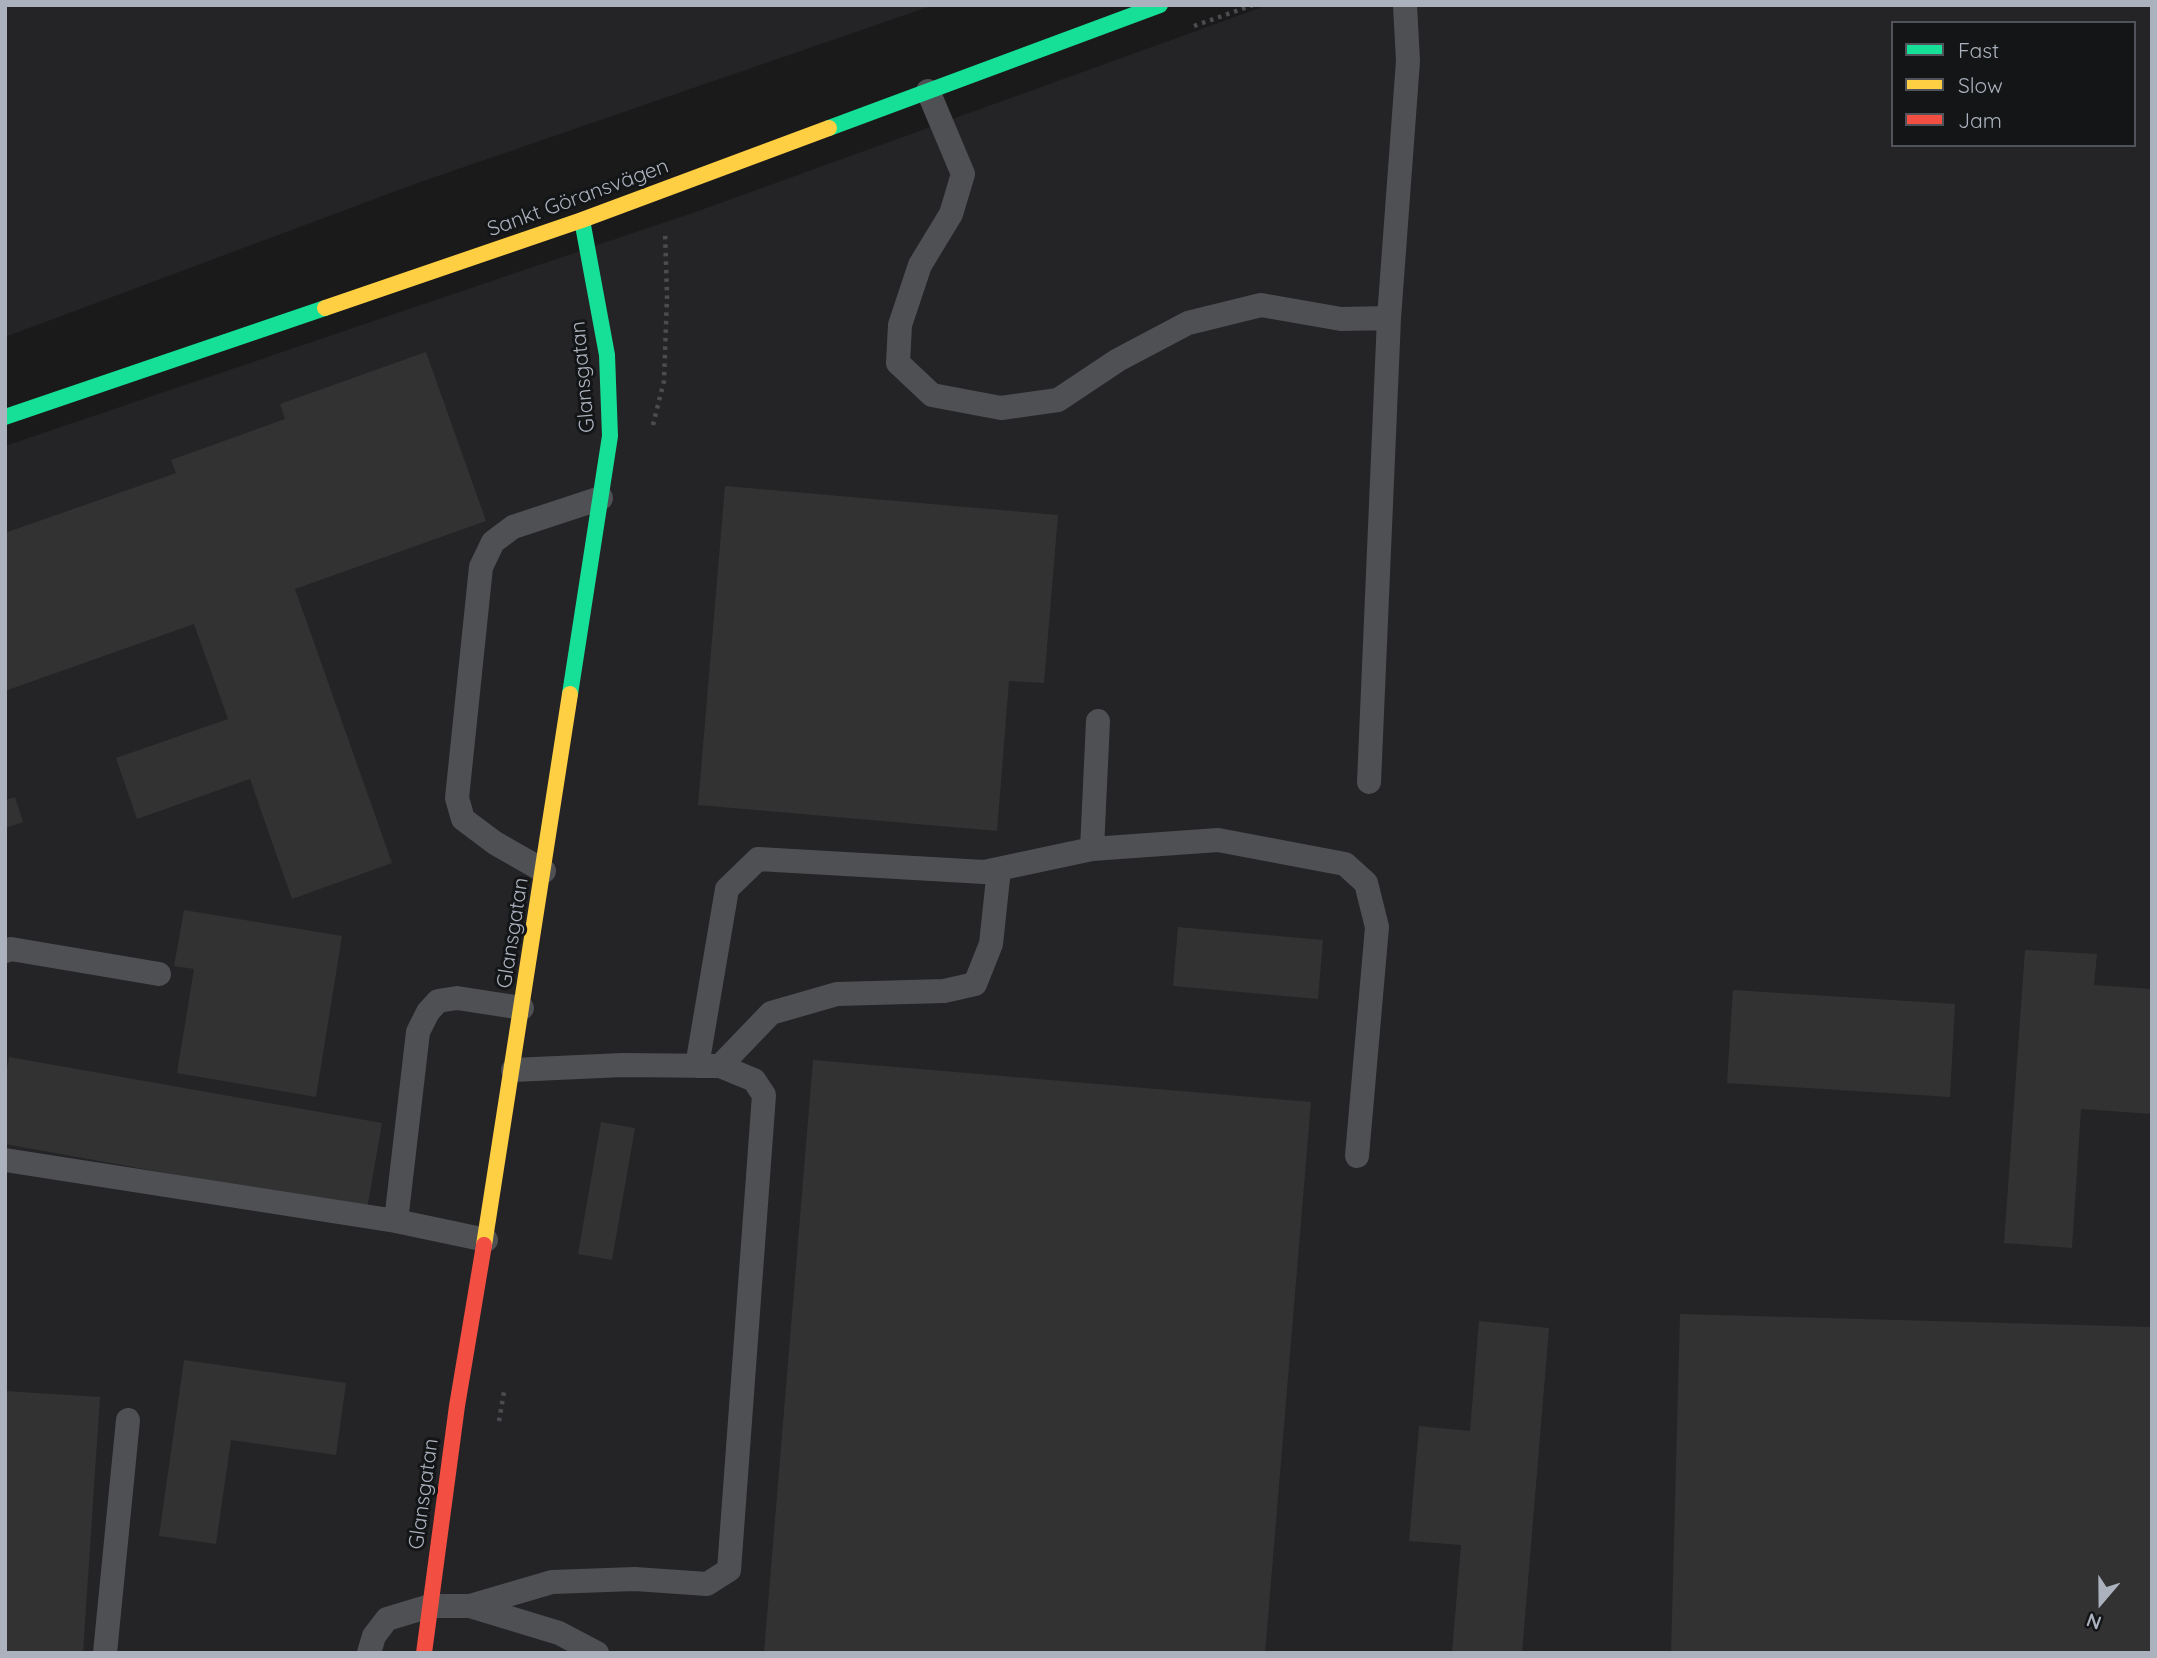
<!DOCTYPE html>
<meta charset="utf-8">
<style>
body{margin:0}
#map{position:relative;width:2157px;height:1658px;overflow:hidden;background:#1a1a1b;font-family:Quicksand,sans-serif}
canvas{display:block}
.frame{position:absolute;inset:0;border:7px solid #abb1bd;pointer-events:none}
.legend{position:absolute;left:1891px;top:21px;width:245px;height:126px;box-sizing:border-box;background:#141517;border:2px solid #505359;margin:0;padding:9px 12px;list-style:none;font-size:21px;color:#abb1bd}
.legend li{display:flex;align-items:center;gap:14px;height:35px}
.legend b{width:35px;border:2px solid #505359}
.north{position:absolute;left:2066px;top:1567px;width:70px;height:70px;-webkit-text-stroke:5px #141517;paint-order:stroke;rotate:200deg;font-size:19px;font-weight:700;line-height:28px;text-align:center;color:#abb1bd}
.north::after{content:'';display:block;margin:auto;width:24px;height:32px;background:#abb1bd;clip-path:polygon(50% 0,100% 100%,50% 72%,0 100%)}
</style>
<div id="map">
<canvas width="2157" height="1658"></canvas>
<div class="frame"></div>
<ul class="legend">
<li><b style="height:9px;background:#16e098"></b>Fast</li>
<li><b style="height:9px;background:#ffcf43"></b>Slow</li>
<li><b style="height:9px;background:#f24e42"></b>Jam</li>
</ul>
<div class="north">N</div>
</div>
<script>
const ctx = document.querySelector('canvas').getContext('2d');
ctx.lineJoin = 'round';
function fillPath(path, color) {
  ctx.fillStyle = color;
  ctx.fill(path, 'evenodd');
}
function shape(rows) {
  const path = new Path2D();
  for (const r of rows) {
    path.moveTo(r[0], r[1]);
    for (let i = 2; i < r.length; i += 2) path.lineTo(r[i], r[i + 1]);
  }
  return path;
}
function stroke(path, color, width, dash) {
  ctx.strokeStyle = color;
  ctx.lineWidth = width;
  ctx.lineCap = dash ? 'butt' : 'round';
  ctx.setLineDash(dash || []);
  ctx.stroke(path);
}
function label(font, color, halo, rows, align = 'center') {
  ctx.font = font + ' Quicksand,sans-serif';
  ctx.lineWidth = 6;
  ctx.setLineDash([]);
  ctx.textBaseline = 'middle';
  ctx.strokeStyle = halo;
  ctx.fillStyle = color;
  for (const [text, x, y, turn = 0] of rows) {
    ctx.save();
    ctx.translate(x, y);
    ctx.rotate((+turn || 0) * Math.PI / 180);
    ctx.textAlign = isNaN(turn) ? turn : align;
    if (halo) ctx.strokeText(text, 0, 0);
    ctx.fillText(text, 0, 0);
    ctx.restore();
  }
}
fillPath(shape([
 [5,5,934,5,412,185,5,337],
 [1268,5,2152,5,2152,1653,5,1653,5,446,701,210],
 [1893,23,2134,23,2134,145,1893,145]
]), '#242427');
fillPath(shape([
 [426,352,486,521,295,589,392,863,292,899,250,779,137,819,116,758,228,719,194,624,5,691,5,533,176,473,171,460,285,419,280,404],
 [725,486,1058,515,1044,683,1009,681,997,831,698,805],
 [15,797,23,822,5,828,5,800],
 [184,910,342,936,316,1097,177,1073,194,969,174,966],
 [1178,927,1323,940,1318,999,1173,986],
 [2025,950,2097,954,2094,985,2152,989,2152,1114,2081,1109,2072,1248,2004,1243],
 [1733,990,1955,1004,1950,1097,1727,1083],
 [9,1057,382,1123,367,1209,5,1144,5,1079],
 [813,1060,1311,1102,1265,1653,764,1653],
 [601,1122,635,1128,612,1260,578,1254],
 [1680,1314,2152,1327,2152,1653,1671,1653],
 [1479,1321,1549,1328,1522,1653,1452,1653,1461,1545,1409,1541,1419,1426,1470,1431],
 [184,1360,346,1383,336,1455,231,1440,216,1544,159,1536],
 [5,1391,100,1397,83,1653,5,1653]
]), '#323233');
stroke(shape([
 [1194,26,1253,5],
 [653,425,664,381,667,296,665,232],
 [499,1421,504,1392]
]), '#4a4c4f', 4.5, [3.5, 5]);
stroke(shape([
 [928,91,963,174,951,214,920,265,900,325,898,363,932,395,1001,408,1058,400,1118,360,1188,323,1261,305,1341,319,1389,318,1369,782],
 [1389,318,1408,61,1405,5],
 [1092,849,1098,721],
 [544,871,495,843,463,819,457,798,481,567,493,542,513,527,601,498],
 [5,951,11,949,159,974],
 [697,1066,727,889,758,859,984,872,1092,849,1218,840,1345,864,1366,883,1377,927,1357,1156],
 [720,1066,771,1013,837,994,944,991,975,984,991,944,999,869],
 [5,1160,396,1221,486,1240],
 [396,1221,418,1032,428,1012,438,1001,457,998,522,1008],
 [470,1606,552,1582,635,1579,707,1584,729,1570,764,1095,754,1080,720,1066,623,1065,513,1070],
 [105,1653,128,1420],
 [369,1653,374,1636,387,1619,430,1606,470,1606,559,1633,597,1653]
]), '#4f5054', 24);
stroke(shape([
 [829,128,1160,5],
 [5,417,325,308],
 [570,694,610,436,607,355,582,220]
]), '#16e098', 16);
stroke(shape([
 [325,308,582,220,829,128],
 [484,1245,570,694]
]), '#ffcf43', 16);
stroke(shape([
 [424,1653,457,1406,484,1245]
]), '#f24e42', 16);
label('21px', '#abb1bd', '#141517', [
 ["Sankt Göransvägen",578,198,-20],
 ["Glansgatan",583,377,-95],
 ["Glansgatan",513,933,-81],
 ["Glansgatan",424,1494,-82]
]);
</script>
